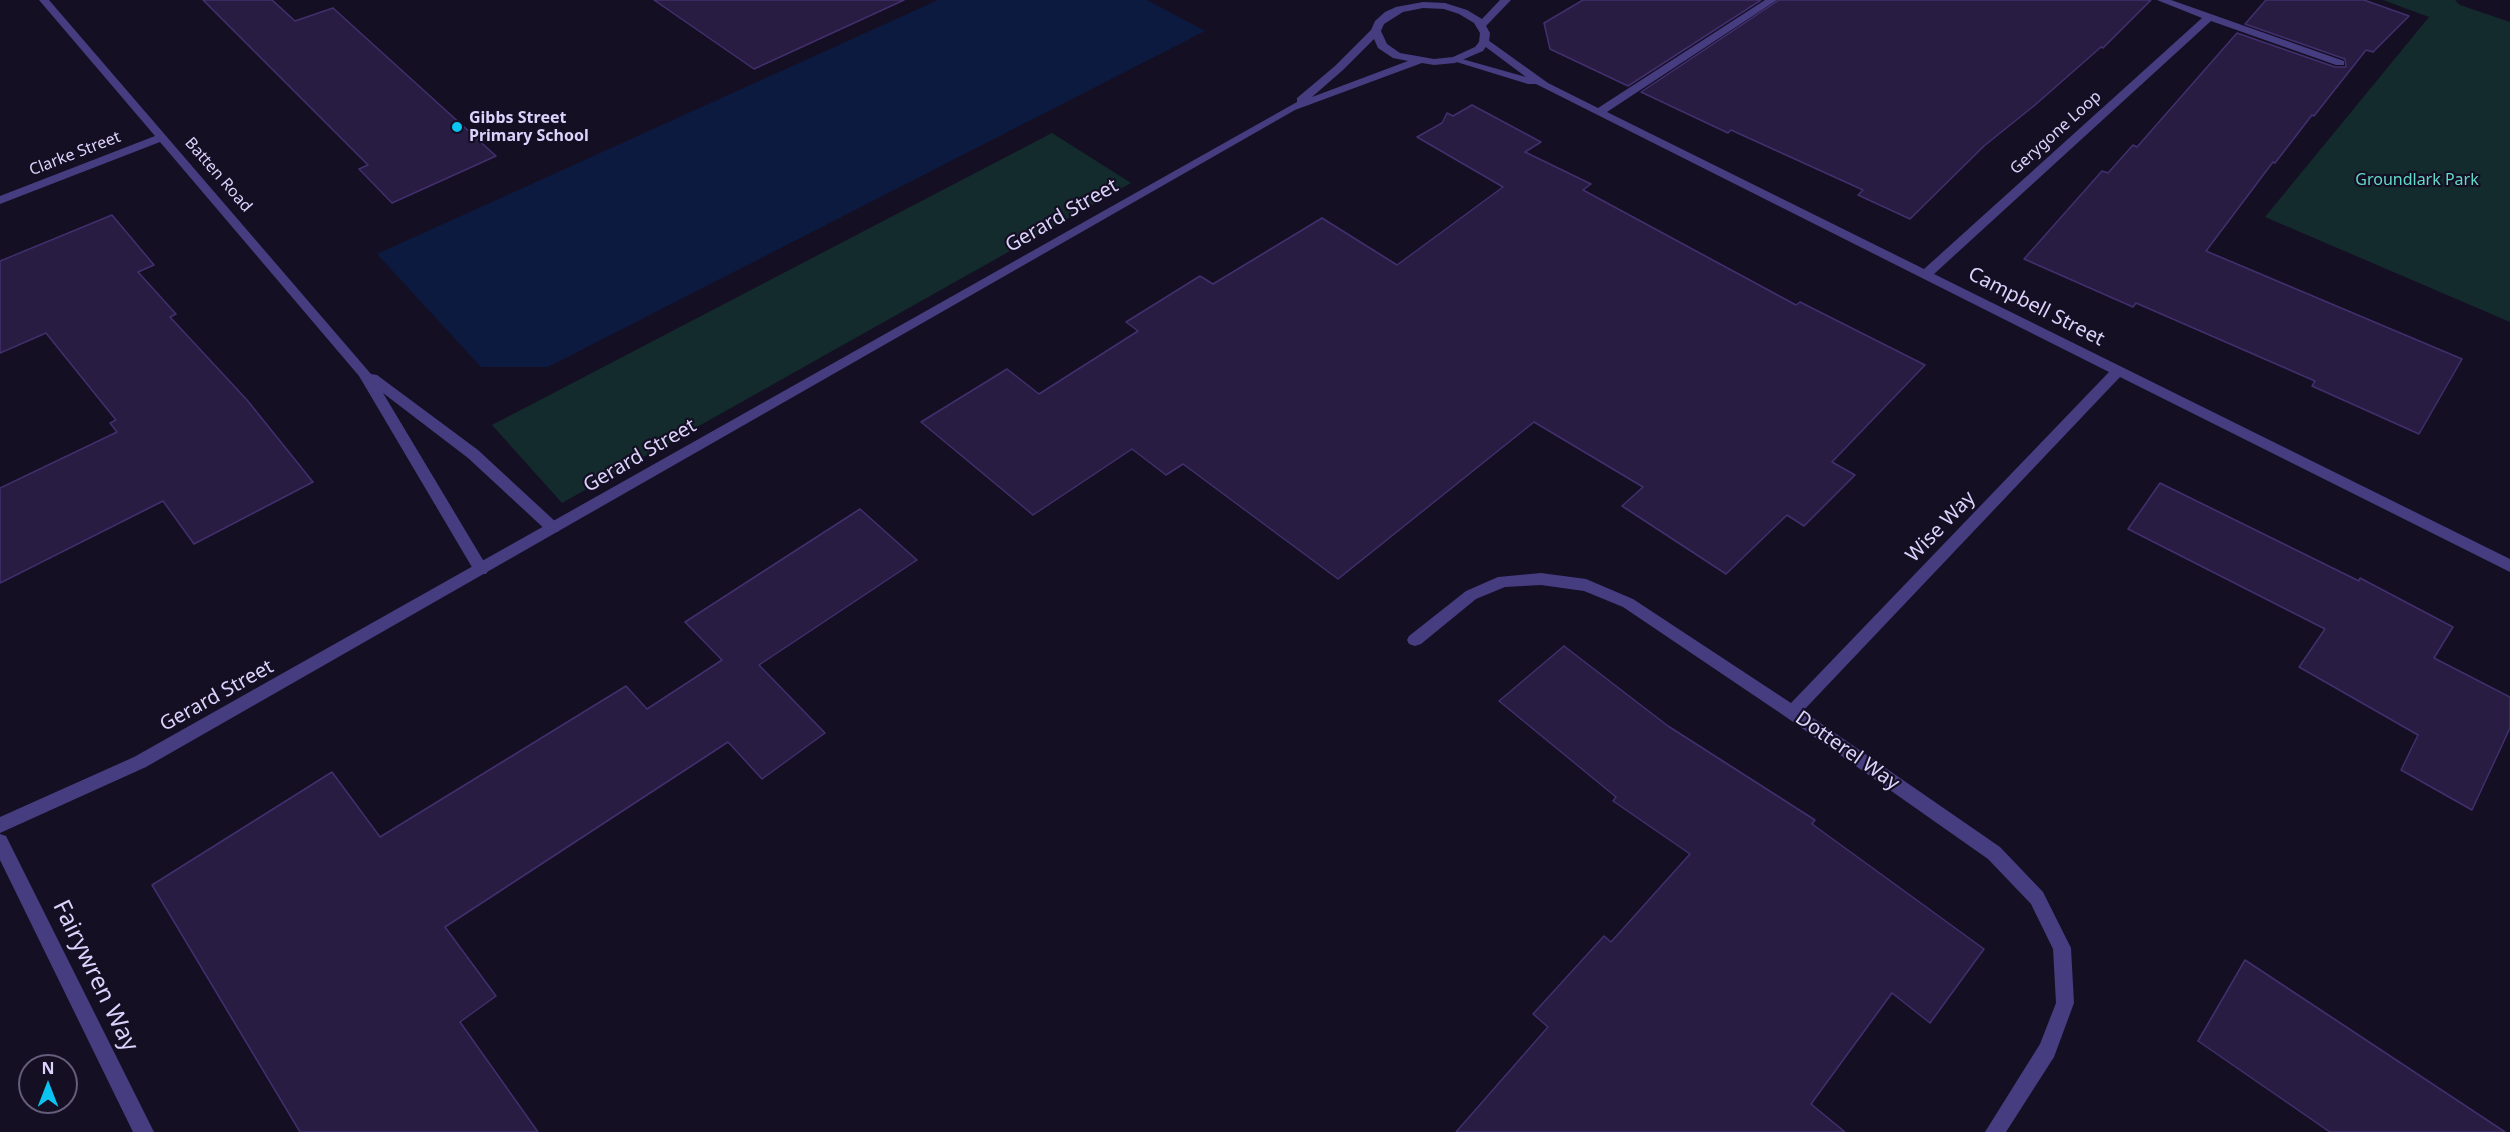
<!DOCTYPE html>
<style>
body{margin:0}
#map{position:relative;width:2510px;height:1132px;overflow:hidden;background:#150f23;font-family:"Noto Sans",sans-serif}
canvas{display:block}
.north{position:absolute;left:18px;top:1054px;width:60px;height:60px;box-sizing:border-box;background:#150f23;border:2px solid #655d7a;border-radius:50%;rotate:0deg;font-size:16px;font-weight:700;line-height:24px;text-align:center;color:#dcd3fd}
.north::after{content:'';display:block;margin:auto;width:21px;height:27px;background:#0bc4f2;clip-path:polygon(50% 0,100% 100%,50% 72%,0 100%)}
</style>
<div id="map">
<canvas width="2510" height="1132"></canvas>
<div class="north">N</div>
</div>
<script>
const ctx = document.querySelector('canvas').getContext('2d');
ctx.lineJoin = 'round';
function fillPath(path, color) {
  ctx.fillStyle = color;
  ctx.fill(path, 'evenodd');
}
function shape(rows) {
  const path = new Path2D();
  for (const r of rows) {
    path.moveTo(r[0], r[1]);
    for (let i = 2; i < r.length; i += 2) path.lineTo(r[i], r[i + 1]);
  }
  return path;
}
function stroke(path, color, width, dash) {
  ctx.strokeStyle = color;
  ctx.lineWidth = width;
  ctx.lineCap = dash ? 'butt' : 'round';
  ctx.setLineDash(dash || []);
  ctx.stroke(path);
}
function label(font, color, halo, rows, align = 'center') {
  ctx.font = font + ' "Noto Sans",sans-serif';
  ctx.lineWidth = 4.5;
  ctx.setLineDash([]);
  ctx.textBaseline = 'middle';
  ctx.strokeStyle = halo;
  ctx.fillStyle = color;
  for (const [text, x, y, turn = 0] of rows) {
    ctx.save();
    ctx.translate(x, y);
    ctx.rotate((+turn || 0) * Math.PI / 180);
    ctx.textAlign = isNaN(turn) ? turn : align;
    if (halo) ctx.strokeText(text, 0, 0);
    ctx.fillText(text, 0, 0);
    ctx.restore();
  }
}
fillPath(shape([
 [2383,0,2455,0,2460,5,2510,22,2510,322,2265,217,2429,17],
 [1052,133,1131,183,562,503,492,425]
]), '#132b2d');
fillPath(shape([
 [938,0,1147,0,1205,31,548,367,481,367,377,254]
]), '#0c1a40');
const building = shape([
 [203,0,272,0,295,21,333,8,496,156,392,203,359,169,368,165,203,0],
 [654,0,904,0,754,69,654,0],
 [1583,0,1761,0,1628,86,1550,49,1544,23,1583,0],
 [1779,0,2151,0,2103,48,2101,47,2035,105,1984,146,1910,219,1858,195,1863,190,1731,130,1728,133,1641,92,1779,0],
 [2266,0,2364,0,2409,16,2373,52,2366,50,2314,116,2312,115,2275,163,2273,162,2206,251,2462,359,2419,434,2312,386,2315,381,2136,303,2133,307,2024,259,2102,171,2108,173,2133,145,2137,147,2237,33,2335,67,2346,67,2345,59,2245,24,2266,0],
 [1472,105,1541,142,1525,152,1591,184,1583,190,1796,305,1800,302,1925,365,1832,462,1855,475,1804,526,1787,515,1726,574,1622,506,1643,487,1534,422,1338,579,1183,464,1166,475,1132,449,1033,515,921,422,1007,369,1039,394,1138,331,1126,322,1200,276,1213,284,1322,218,1397,265,1503,187,1417,137,1442,123,1447,113,1453,116,1472,105],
 [112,215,154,265,138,272,176,314,170,317,247,400,313,482,194,544,163,501,0,583,0,488,117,432,110,423,116,420,46,333,0,353,0,261,112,215],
 [2160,483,2359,581,2360,578,2453,627,2434,658,2510,697,2510,728,2472,810,2401,770,2418,735,2299,667,2325,629,2128,529,2160,483],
 [860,509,917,560,759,665,825,733,762,779,728,742,445,927,496,996,460,1022,538,1132,300,1132,152,885,332,772,380,837,626,686,647,709,722,660,685,622,860,509],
 [1564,646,1668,726,1815,820,1812,824,1984,949,1930,1023,1892,993,1811,1104,1845,1132,1456,1132,1548,1027,1533,1014,1604,936,1611,942,1690,854,1613,801,1616,797,1499,701,1564,646],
 [2245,960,2505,1132,2330,1132,2198,1041,2245,960]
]);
fillPath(building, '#281c43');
stroke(building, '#422f6e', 1.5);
fillPath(shape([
 [39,0,49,0,371,374,377,375,478,450,558,524,560,528,558,532,548,532,468,458,383,393,489,570,486,574,476,574,359,376,160,142,0,204,0,196,155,136,39,0],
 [1765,0,1777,0,1607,112,1924,269,2202,18,2157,0,2171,0,2344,61,2344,65,2336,65,2211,21,1934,274,2510,559,2510,572,2120,377,1803,711,2000,847,2043,892,2071,948,2074,1003,2054,1057,2006,1132,1985,1132,2040,1044,2056,1003,2053,949,2031,904,1988,859,1786,717,1623,607,1584,591,1541,585,1505,587,1476,599,1421,644,1415,646,1409,644,1407,640,1409,636,1466,591,1498,577,1541,573,1586,579,1633,599,1791,703,2109,372,1536,84,1528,84,1450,60,1455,57,1526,77,1479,42,1488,40,1548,83,1598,108,1765,0],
 [0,834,6,836,154,1132,133,1132,0,860,0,834]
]), '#463c80');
fillPath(shape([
 [1500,0,1511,0,1486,26,1490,33,1489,42,1483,51,1455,63,1434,65,1422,63,1295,110,146,767,0,833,0,817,134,757,1297,102,1297,98,1335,66,1371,30,1375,21,1385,12,1396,7,1423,2,1445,3,1467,10,1482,19,1500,0],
 [1423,8,1444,9,1459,14,1474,23,1480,33,1479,42,1475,47,1453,57,1434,59,1400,53,1387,44,1381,31,1384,24,1403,12,1423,8],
 [1374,39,1378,48,1393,58,1408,61,1312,97,1343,70,1374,39]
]), '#463c80');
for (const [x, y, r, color] of [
 [457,127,6,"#0bc4f2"]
]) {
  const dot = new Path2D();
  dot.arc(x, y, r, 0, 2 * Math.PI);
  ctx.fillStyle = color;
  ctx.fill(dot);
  stroke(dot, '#150f23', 2);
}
label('bold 16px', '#dcd3fd', '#150f23', [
 ["Gibbs Street",469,118],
 ["Primary School",469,136]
], 'left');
label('16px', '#dcd3fd', '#150f23', [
 ["Gerygone Loop",2056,133,-42],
 ["Clarke Street",75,154,-21],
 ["Batten Road",218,175,49]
]);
label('16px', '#62dac8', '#150f23', [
 ["Groundlark Park",2417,180]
]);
label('20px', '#dcd3fd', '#150f23', [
 ["Gerard Street",1062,216,-30],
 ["Campbell Street",2036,307,27],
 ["Gerard Street",640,456,-30],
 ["Wise Way",1941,527,-46],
 ["Gerard Street",217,696,-29],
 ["Dotterel Way",1847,751,35]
]);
label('24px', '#dcd3fd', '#150f23', [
 ["Fairywren Way",95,976,64]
]);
</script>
